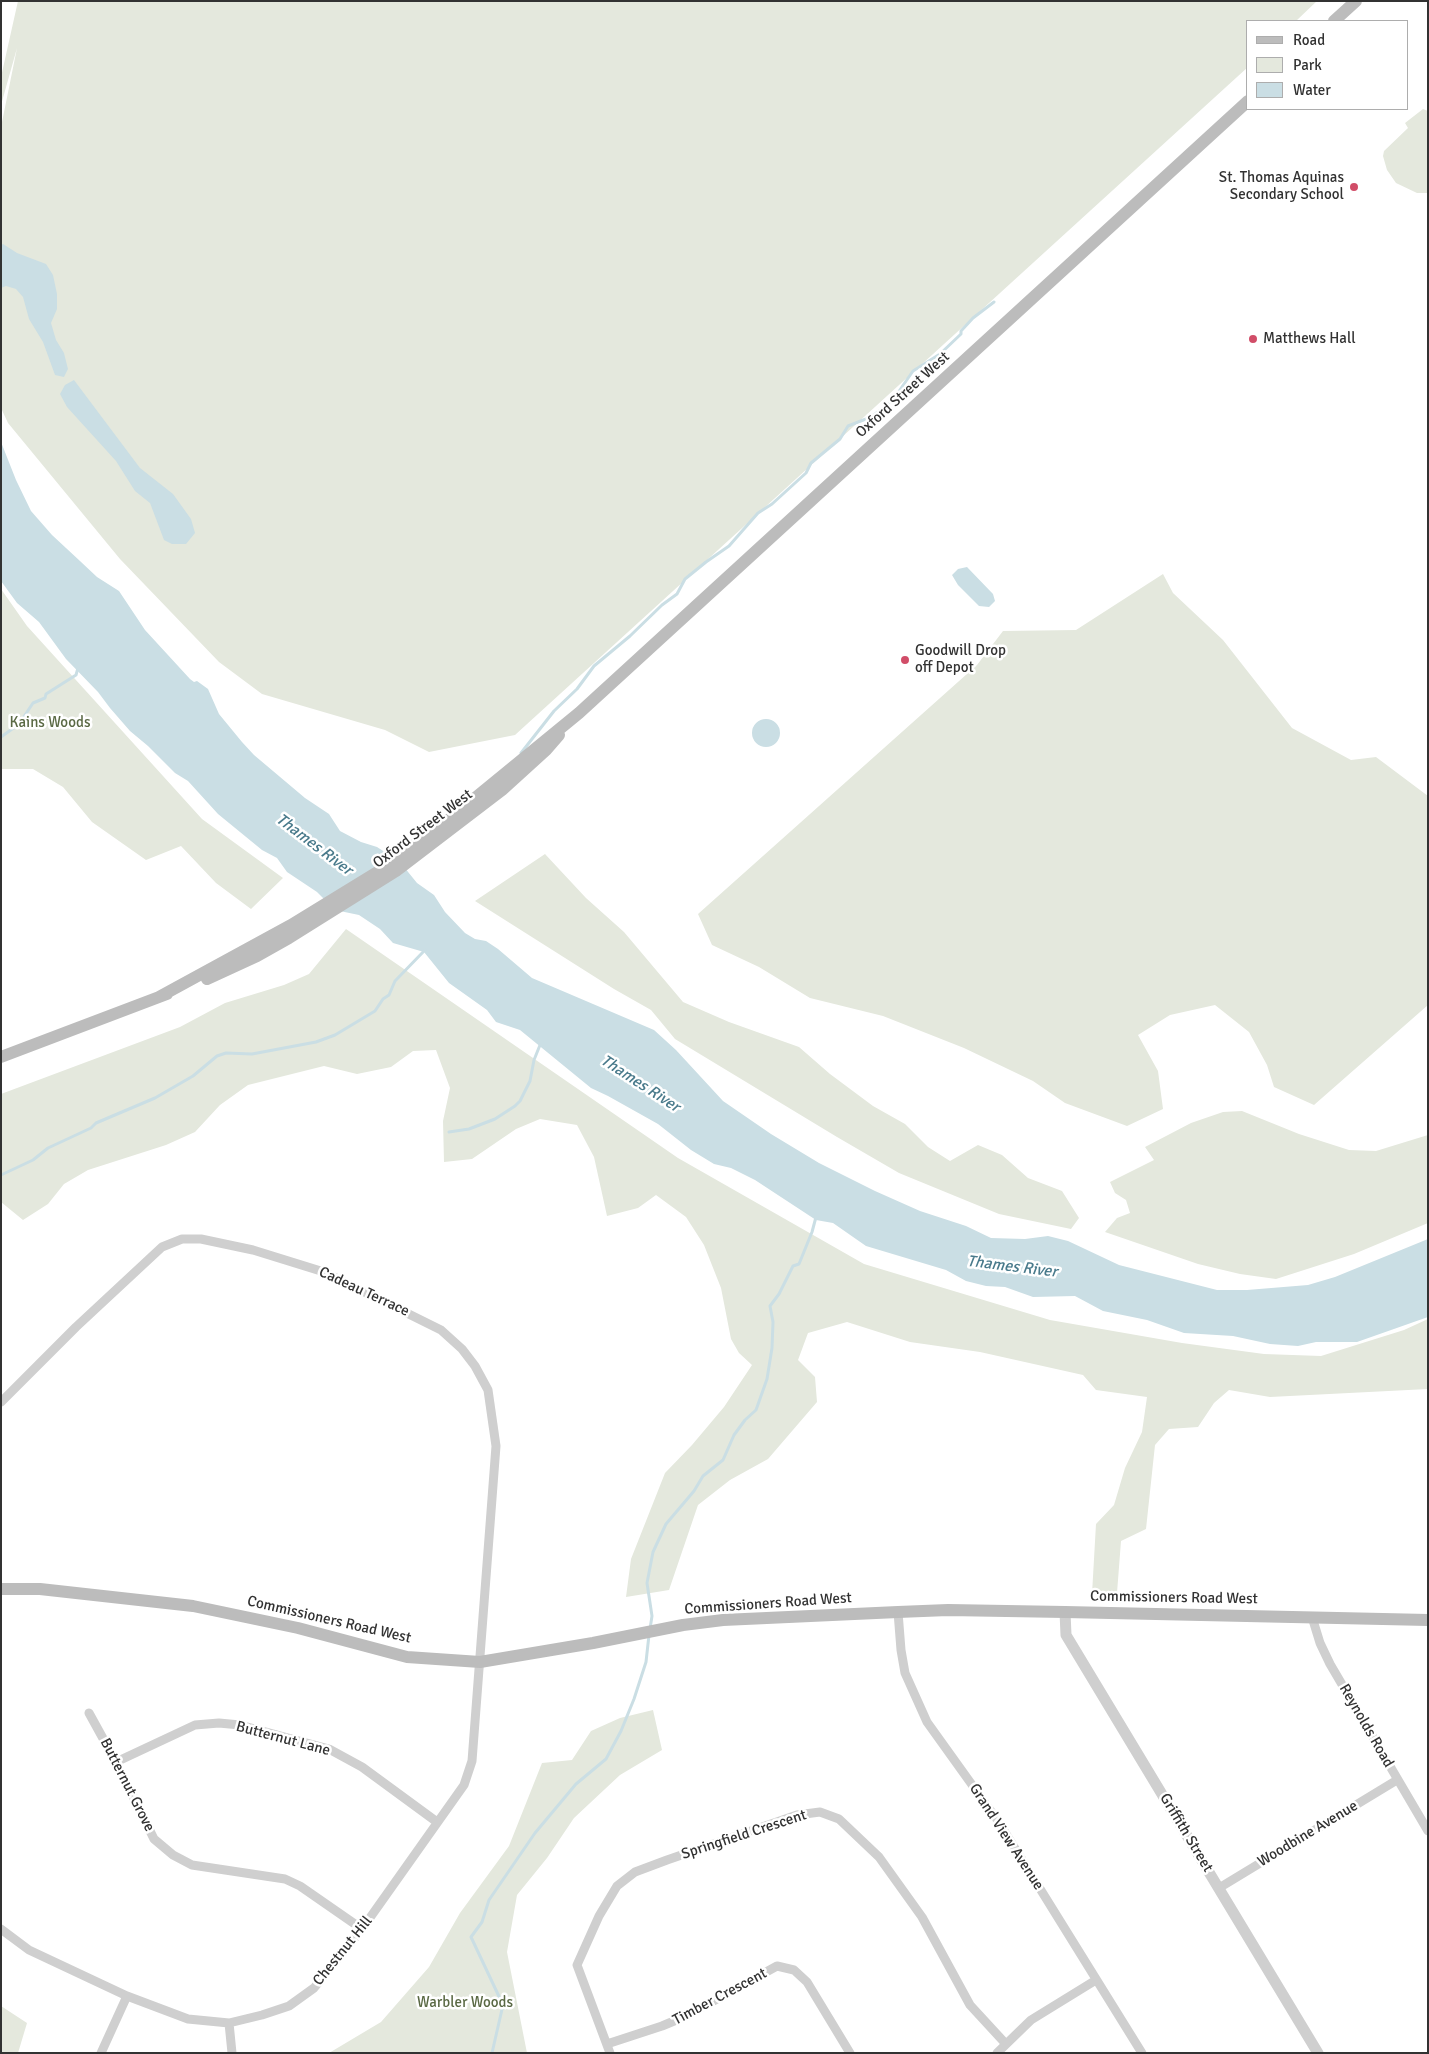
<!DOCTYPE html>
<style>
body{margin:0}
#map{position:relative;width:1429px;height:2054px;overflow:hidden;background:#fff;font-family:Signika,sans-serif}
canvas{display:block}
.frame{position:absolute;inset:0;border:2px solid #323232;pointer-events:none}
.legend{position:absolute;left:1246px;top:20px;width:162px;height:90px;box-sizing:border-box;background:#fff;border:1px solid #adadad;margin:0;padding:6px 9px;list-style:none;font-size:15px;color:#323232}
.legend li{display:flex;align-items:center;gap:10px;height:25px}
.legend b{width:25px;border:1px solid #adadad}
</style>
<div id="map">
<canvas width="1429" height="2054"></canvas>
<div class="frame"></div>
<ul class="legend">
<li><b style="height:6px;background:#bcbcbc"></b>Road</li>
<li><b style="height:14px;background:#e4e8dd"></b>Park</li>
<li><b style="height:14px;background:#cadee4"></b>Water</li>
</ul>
</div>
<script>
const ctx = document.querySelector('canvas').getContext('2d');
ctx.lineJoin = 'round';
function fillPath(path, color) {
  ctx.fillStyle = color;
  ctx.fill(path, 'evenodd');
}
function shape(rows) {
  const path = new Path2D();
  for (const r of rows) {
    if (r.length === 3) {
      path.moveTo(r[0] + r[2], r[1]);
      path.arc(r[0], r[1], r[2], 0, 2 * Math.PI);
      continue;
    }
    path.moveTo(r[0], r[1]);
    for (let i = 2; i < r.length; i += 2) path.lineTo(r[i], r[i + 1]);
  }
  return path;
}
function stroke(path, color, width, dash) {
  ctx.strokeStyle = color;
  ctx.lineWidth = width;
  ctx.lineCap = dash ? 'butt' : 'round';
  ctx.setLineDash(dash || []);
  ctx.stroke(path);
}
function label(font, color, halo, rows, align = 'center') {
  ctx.font = font + ' Signika,sans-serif';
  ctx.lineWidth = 5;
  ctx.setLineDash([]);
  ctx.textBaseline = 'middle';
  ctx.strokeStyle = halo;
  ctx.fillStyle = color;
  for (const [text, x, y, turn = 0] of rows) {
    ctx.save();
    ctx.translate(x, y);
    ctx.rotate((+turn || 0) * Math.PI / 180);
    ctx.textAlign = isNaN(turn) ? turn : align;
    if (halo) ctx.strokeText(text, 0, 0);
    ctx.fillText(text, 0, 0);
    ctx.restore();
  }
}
fillPath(shape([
 [18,1,1317,1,1296,21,1248,21,1248,67,515,735,429,752,385,730,262,694,219,662,120,559,8,423,1,408,1,127,17,48,1,105,1,77],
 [1423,109,1428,111,1428,193,1417,193,1396,183,1387,170,1383,156,1384,151,1408,128,1405,123],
 [1163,574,1173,593,1223,640,1292,728,1351,760,1376,757,1428,796,1428,1005,1314,1105,1274,1087,1267,1065,1249,1032,1215,1005,1170,1015,1138,1035,1158,1071,1163,1109,1127,1126,1065,1103,1033,1081,964,1048,883,1016,810,998,759,967,712,945,698,914,977,665,1003,631,1076,630],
 [1,589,27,626,202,819,283,878,251,909,216,883,181,846,146,860,92,822,63,787,33,769,1,769],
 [545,854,586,898,624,932,683,1002,729,1022,799,1047,830,1074,873,1106,905,1124,928,1147,950,1161,978,1145,1002,1155,1028,1178,1062,1191,1079,1218,1071,1229,999,1214,899,1173,837,1137,675,1039,651,1010,614,989,475,901],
 [346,929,678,1158,864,1264,1050,1320,1182,1343,1264,1354,1321,1356,1404,1330,1428,1319,1428,1389,1270,1397,1229,1390,1214,1403,1198,1427,1169,1429,1155,1445,1146,1529,1121,1541,1117,1593,1092,1594,1096,1524,1114,1505,1125,1468,1142,1432,1147,1397,1096,1390,1083,1375,980,1352,910,1342,847,1322,808,1333,798,1360,815,1377,817,1402,768,1459,730,1480,698,1505,669,1590,626,1597,631,1559,665,1473,692,1445,724,1407,752,1365,739,1353,731,1339,721,1288,704,1245,686,1217,656,1195,638,1208,607,1216,594,1157,577,1125,540,1119,516,1129,472,1159,444,1162,443,1121,450,1088,436,1050,413,1051,391,1067,357,1074,324,1066,248,1085,220,1105,195,1132,166,1145,88,1170,64,1184,48,1204,23,1220,1,1202,1,1094,180,1027,225,1003,284,985,309,974],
 [1242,1111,1299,1134,1349,1150,1376,1151,1428,1135,1428,1223,1354,1254,1276,1279,1240,1274,1198,1264,1105,1232,1117,1218,1130,1213,1126,1200,1115,1193,1110,1182,1154,1160,1145,1147,1191,1123,1223,1112],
 [653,1710,662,1750,620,1775,574,1818,547,1858,517,1895,507,1952,527,2053,329,2053,381,2022,429,1967,460,1913,509,1846,542,1763,572,1760,591,1731,620,1718],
 [1,2006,27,2023,18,2053,1,2053]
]), '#e4e8dd');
fillPath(shape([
 [3,244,17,253,46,264,53,275,57,294,57,309,51,323,56,340,64,353,68,369,64,377,55,375,43,342,29,319,23,297,16,289,6,286,1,288,1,245],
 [74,380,140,468,173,494,191,519,195,533,186,544,172,544,164,540,150,503,135,491,116,461,67,407,60,394,65,385],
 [1,442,16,480,31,511,52,535,80,561,97,577,119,591,145,630,190,679,194,682,197,681,208,689,219,714,242,742,254,755,305,798,329,814,340,831,361,842,377,847,400,862,417,883,434,895,445,912,465,933,475,939,486,941,498,949,532,978,654,1030,676,1050,723,1101,771,1134,819,1163,875,1191,920,1211,966,1226,991,1238,1025,1239,1048,1236,1068,1241,1119,1265,1217,1290,1247,1290,1308,1285,1335,1277,1428,1239,1428,1317,1357,1342,1316,1342,1298,1346,1270,1344,1233,1336,1184,1333,1147,1320,1103,1311,1075,1296,1033,1297,1005,1287,986,1286,966,1281,946,1270,866,1246,833,1223,816,1220,755,1180,731,1168,714,1164,691,1150,658,1124,608,1096,591,1088,520,1030,496,1022,487,1010,449,983,424,952,393,943,380,929,359,915,335,910,317,892,287,872,277,858,262,850,218,814,188,781,175,773,148,746,130,731,110,708,98,692,66,659,39,622,17,603,1,581],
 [967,567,993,594,995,601,989,607,979,606,958,585,952,575,958,569],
 [766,733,14]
]), '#cadee4');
stroke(shape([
 [1,737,19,724,33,703,45,698,46,694,76,675,78,668],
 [521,753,554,711,577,689,594,666,630,636,662,605,677,594,685,579,706,562,729,546,758,513,772,504,806,473,811,463,840,439,848,426,871,417,886,406,895,397,913,371,940,354,961,334,961,331,973,318,994,302],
 [449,1132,469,1129,495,1119,515,1106,520,1101,530,1081,534,1060,540,1045],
 [1,1175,33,1160,48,1148,91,1128,96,1123,155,1098,193,1076,217,1056,226,1053,252,1054,316,1042,335,1035,375,1011,383,999,389,995,395,981,425,950],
 [650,1629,652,1616,647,1583,653,1552,666,1524,694,1491,703,1476,723,1460,734,1435,745,1420,756,1410,767,1379,772,1348,773,1322,770,1306,779,1294,793,1266,799,1264,812,1232,816,1217],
 [492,2053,503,2005,471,1937,482,1922,489,1900,535,1833,576,1784,606,1759,621,1731,634,1699,646,1662,649,1635]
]), '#cadee4', 3);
stroke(shape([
 [1,1402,76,1327,162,1247,182,1239,201,1239,253,1250,324,1272,441,1330,462,1349,475,1366,488,1390,496,1446,472,1761,464,1785,362,1929,314,1988,289,2006,262,2015,229,2023,188,2019,127,1996,29,1950,1,1929],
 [898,1612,901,1650,905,1673,927,1722,998,1821,1142,2053],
 [1312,1617,1320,1643,1330,1664,1428,1831],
 [89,1713,116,1762,154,1839,173,1855,192,1865,285,1879,300,1886,362,1929],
 [116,1762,195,1725,219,1723,240,1725,329,1749,362,1767,437,1822],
 [1219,1888,1397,1780],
 [229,2023,232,2053],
 [607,2044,662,2026,686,2016,777,1966,794,1970,807,1982,850,2053],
 [101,2053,127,1996],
 [610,2053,577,1965,599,1916,617,1886,635,1872,667,1860,797,1815,820,1812,839,1819,879,1857,922,1917,970,2005,1005,2043],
 [997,2053,1031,2020,1096,1980]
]), '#cfcfcf', 9);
stroke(shape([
 [1065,1612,1066,1635,1318,2053]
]), '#cfcfcf', 11);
stroke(shape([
 [1334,21,1356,1],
 [207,979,257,956,289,938,396,871,502,790,546,750,559,735],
 [159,997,291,925,379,871,452,817,579,713,1248,101],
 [1,1057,167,994],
 [1,1589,40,1589,193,1606,298,1628,407,1657,480,1662,593,1643,683,1625,723,1620,898,1612,948,1610,1065,1612,1428,1620]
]), '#bcbcbc', 12);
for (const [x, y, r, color] of [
 [1354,187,5,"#d14d68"],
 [1253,339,5,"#d14d68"],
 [905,660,5,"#d14d68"]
]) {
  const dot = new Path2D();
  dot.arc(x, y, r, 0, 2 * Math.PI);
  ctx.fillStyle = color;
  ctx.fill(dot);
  stroke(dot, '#fff', 2);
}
label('15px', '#323232', '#fff', [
 ["St. Thomas Aquinas",1344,178,"right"],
 ["Secondary School",1344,195,"right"],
 ["Matthews Hall",1263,339],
 ["Goodwill Drop",915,651],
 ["off Depot",915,668]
], 'left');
label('15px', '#323232', '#fff', [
 ["Oxford Street West",903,395,-42],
 ["Oxford Street West",423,829,-37],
 ["Cadeau Terrace",364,1292,25],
 ["Commissioners Road West",1174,1598,1],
 ["Commissioners Road West",768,1604,-4],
 ["Commissioners Road West",329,1620,13],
 ["Reynolds Road",1366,1726,60],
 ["Butternut Lane",283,1739,15],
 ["Butternut Grove",127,1785,63],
 ["Griffith Street",1186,1833,59],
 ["Woodbine Avenue",1308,1834,-31],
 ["Springfield Crescent",744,1835,-18],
 ["Grand View Avenue",1006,1837,57],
 ["Chestnut Hill",343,1951,-51],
 ["Timber Crescent",720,1997,-28]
]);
label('15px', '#5a6944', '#fff', [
 ["Kains Woods",50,723],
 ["Warbler Woods",465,2003]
]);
label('italic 16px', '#497a8b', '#fff', [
 ["Thames River",314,845,37],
 ["Thames River",640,1084,33],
 ["Thames River",1012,1267,7]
]);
</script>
